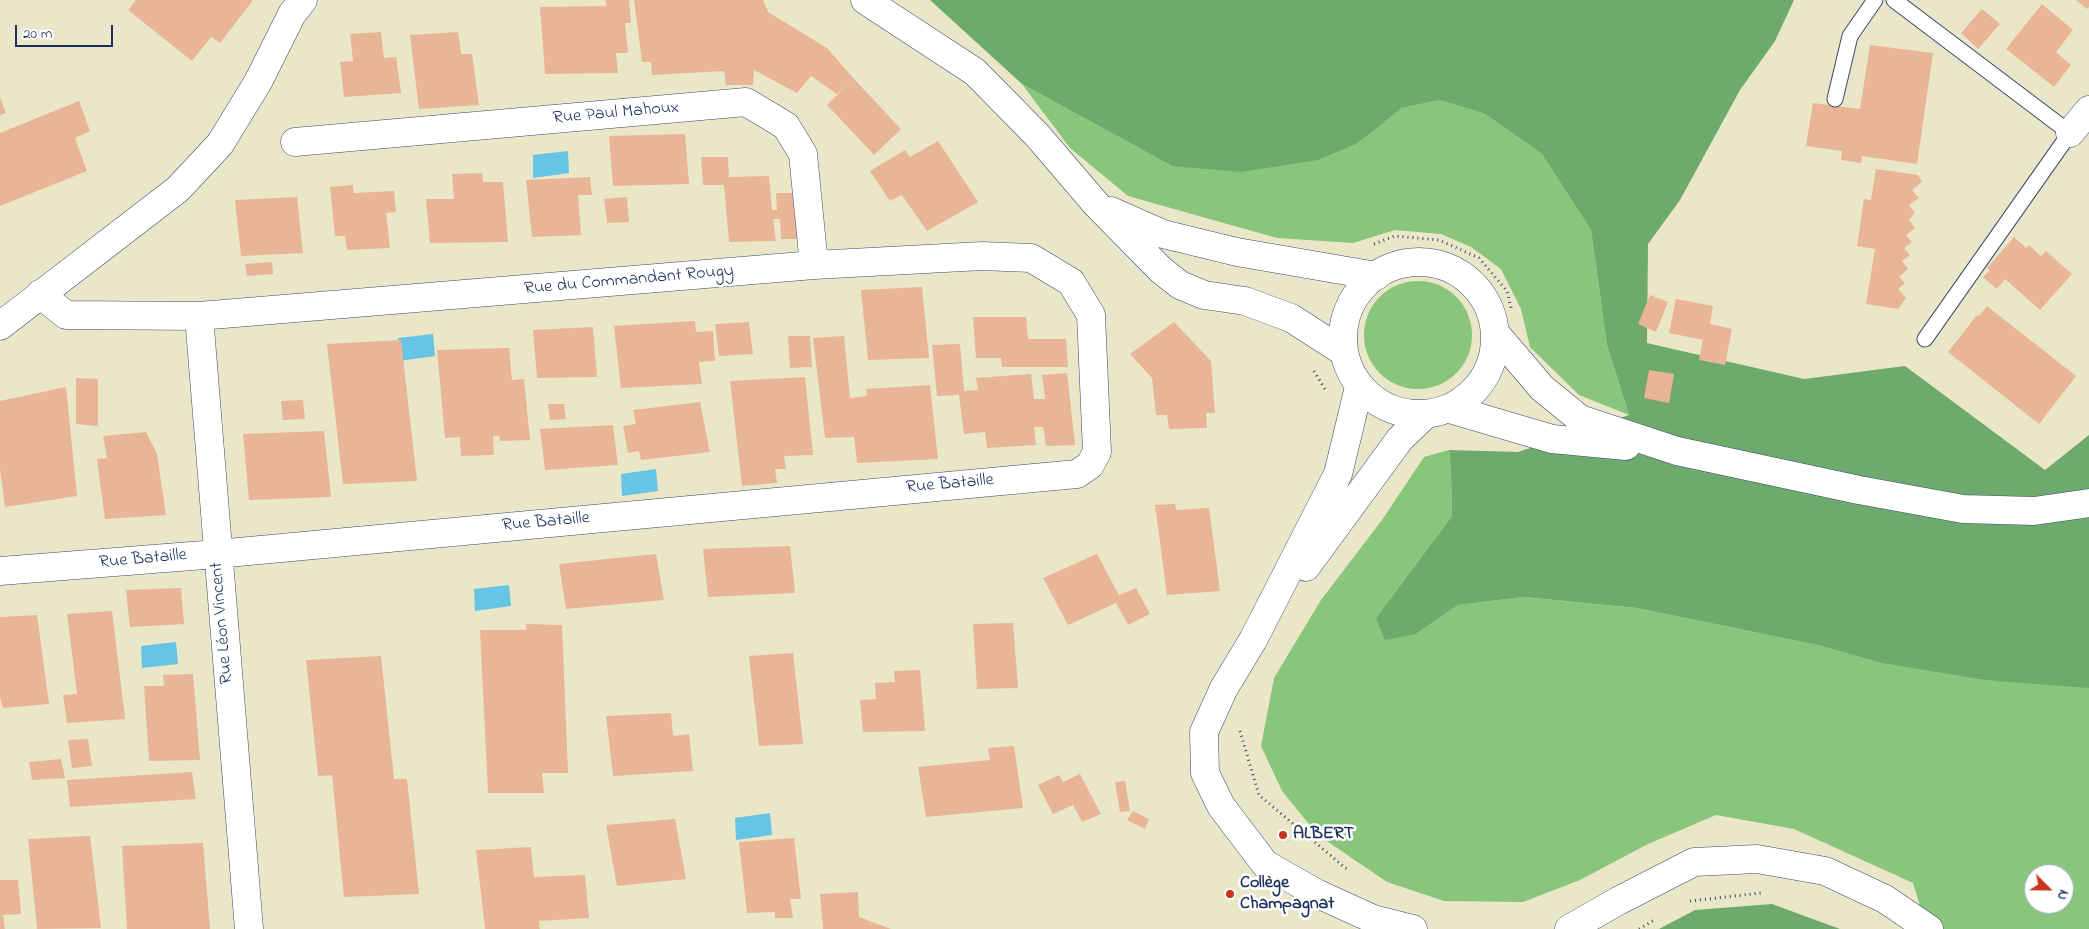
<!DOCTYPE html>
<meta charset="utf-8">
<style>
body{margin:0}
#map{position:relative;width:2089px;height:929px;overflow:hidden;background:#eae6c8;font-family:"Indie Flower",sans-serif}
canvas{display:block}
.north{position:absolute;left:2024px;top:864px;width:50px;height:50px;box-sizing:border-box;background:#fff;border:1px solid #a4acbf;border-radius:50%;rotate:113deg;font-size:14px;font-weight:700;line-height:20px;text-align:center;color:#1b2f5e}
.north::after{content:'';display:block;margin:auto;width:18px;height:22px;background:#c8321e;clip-path:polygon(50% 0,100% 100%,50% 72%,0 100%)}
.scale{position:absolute;left:15px;top:25px;width:98px;height:22px;box-sizing:border-box;border:2px solid #1b2f5e;border-top:0;padding-left:6px;font-size:15px;line-height:18px;white-space:nowrap;color:#1b2f5e;-webkit-text-stroke:4px #fff;paint-order:stroke}
</style>
<div id="map">
<canvas width="2089" height="929"></canvas>
<div class="north">N</div>
<div class="scale">20 m</div>
</div>
<script>
const ctx = document.querySelector('canvas').getContext('2d');
ctx.lineJoin = 'round';
function fillPath(path, color) {
  ctx.fillStyle = color;
  ctx.fill(path, 'evenodd');
}
function shape(rows) {
  const path = new Path2D();
  for (const r of rows) {
    if (r.length === 3) {
      path.moveTo(r[0] + r[2], r[1]);
      path.arc(r[0], r[1], r[2], 0, 2 * Math.PI);
      continue;
    }
    path.moveTo(r[0], r[1]);
    for (let i = 2; i < r.length; i += 2) path.lineTo(r[i], r[i + 1]);
  }
  return path;
}
function stroke(path, color, width, dash) {
  ctx.strokeStyle = color;
  ctx.lineWidth = width;
  ctx.lineCap = dash ? 'butt' : 'round';
  ctx.setLineDash(dash || []);
  ctx.stroke(path);
}
function label(font, color, halo, rows, align = 'center') {
  ctx.font = font + ' "Indie Flower",sans-serif';
  ctx.lineWidth = 5;
  ctx.setLineDash([]);
  ctx.textBaseline = 'middle';
  ctx.strokeStyle = halo;
  ctx.fillStyle = color;
  for (const [text, x, y, turn = 0] of rows) {
    ctx.save();
    ctx.translate(x, y);
    ctx.rotate((+turn || 0) * Math.PI / 180);
    ctx.textAlign = isNaN(turn) ? turn : align;
    if (halo) ctx.strokeText(text, 0, 0);
    ctx.fillText(text, 0, 0);
    ctx.restore();
  }
}
fillPath(shape([
 [1022,84,1172,166,1358,143,1402,108,1440,100,1485,114,1542,154,1591,230,1607,345,1629,415,1579,395,1530,347,1521,309,1501,269,1471,247,1441,234,1395,230,1353,243,1277,238,1128,196,1070,148],
 [1418,335,54],
 [1449,450,1451,470,1452,516,1376,618,1416,634,1458,605,1522,597,1637,608,1822,646,1880,663,1983,680,2089,685,2089,929,1927,929,1913,883,1794,829,1716,815,1648,844,1580,880,1523,902,1444,901,1387,882,1318,835,1282,791,1261,746,1274,678,1321,600,1382,520,1424,457],
 [2034,874,2064,874,2064,904,2034,904]
]), '#89c57b');
fillPath(shape([
 [930,0,1794,0,1775,41,1740,90,1680,200,1648,244,1647,343,1804,379,1905,366,2045,470,2089,435,2089,688,1983,680,1880,663,1822,646,1637,608,1523,597,1458,605,1416,634,1385,640,1376,618,1452,516,1451,470,1449,450,1518,452,1629,415,1607,345,1591,230,1542,154,1485,114,1440,100,1402,108,1358,143,1318,160,1241,172,1172,166,1022,84],
 [1772,904,1840,929,1659,929,1695,910]
]), '#6eaa6b');
fillPath(shape([
 [568,151,569,173,533,178,533,155],
 [433,334,435,356,399,361,398,338],
 [656,469,658,491,622,496,621,474],
 [509,585,511,606,475,611,474,589],
 [176,642,178,664,142,668,141,646],
 [770,813,772,835,736,840,735,818]
]), '#66c4e5');
fillPath(shape([
 [136,0,253,0,220,43,211,37,192,61,128,10],
 [606,0,629,0,631,23,625,23,628,53,616,53,618,73,545,74,540,7,606,6],
 [634,0,763,0,768,12,827,48,854,79,901,129,874,155,827,105,852,80,837,94,811,76,797,93,754,70,753,85,726,85,724,71,652,75,651,62,642,62],
 [2076,0,2089,0,2089,7,2087,9],
 [2042,4,2073,30,2056,52,2071,65,2054,87,2006,49],
 [1982,9,2000,24,1978,49,1961,33],
 [381,32,384,58,396,57,401,93,344,97,340,62,353,61,350,34],
 [458,32,461,54,472,54,479,105,419,109,410,35],
 [1870,45,1933,53,1917,164,1862,156,1861,163,1841,160,1842,151,1806,146,1813,103,1860,109],
 [0,97,6,113,0,115],
 [79,101,90,131,75,138,87,171,0,206,0,133],
 [685,134,689,184,613,186,609,136],
 [938,141,978,202,927,231,902,195,890,201,870,171,905,150,910,157],
 [701,157,728,157,729,177,769,176,772,210,777,210,776,193,797,193,801,239,781,239,780,219,773,219,776,241,729,242,724,185,703,185],
 [1876,169,1918,175,1922,182,1912,190,1919,198,1909,205,1915,213,1909,220,1915,228,1906,235,1912,242,1904,248,1910,255,1902,261,1908,269,1899,277,1905,283,1898,289,1906,298,1898,309,1866,304,1875,249,1857,246,1864,199,1871,200],
 [482,173,483,182,503,182,508,242,430,243,426,199,454,199,452,174],
 [590,177,592,195,578,195,581,235,532,237,526,180],
 [353,185,354,193,394,191,396,212,386,213,390,248,347,250,345,236,335,236,330,187],
 [297,197,303,253,241,256,235,200],
 [627,197,629,222,607,223,604,199],
 [2014,237,2026,248,2029,245,2041,256,2046,251,2072,274,2040,310,2005,279,1997,289,1983,277,1990,270,1987,268],
 [272,262,273,274,247,276,245,264],
 [922,287,929,358,868,360,861,290],
 [1650,295,1668,302,1656,332,1638,324],
 [1676,299,1713,306,1710,324,1732,329,1725,365,1699,360,1703,340,1669,333],
 [1987,306,2076,376,2039,424,1948,352,1977,315,1979,316],
 [973,317,1026,317,1028,339,1066,339,1068,367,1002,367,1001,358,976,358],
 [695,321,696,332,713,331,715,361,699,362,702,384,621,388,614,326],
 [749,322,753,354,719,356,715,324],
 [1174,322,1211,361,1215,413,1206,413,1207,428,1169,429,1167,415,1156,415,1152,378,1130,354],
 [593,327,597,377,537,378,533,330],
 [788,336,810,336,812,367,790,368],
 [844,336,850,398,867,396,866,389,930,385,938,459,857,463,854,437,825,438,813,338],
 [401,340,417,481,343,484,327,344],
 [960,344,964,391,978,390,976,378,1031,374,1034,399,1045,399,1042,375,1067,373,1075,445,1046,446,1043,427,1034,427,1036,445,987,448,985,432,964,434,959,395,937,396,932,345],
 [509,348,512,380,524,379,530,440,500,441,499,436,493,436,494,455,461,456,460,437,445,438,437,350],
 [1649,370,1674,374,1669,403,1644,398],
 [805,377,813,455,784,456,786,469,775,469,777,483,742,486,730,381],
 [76,378,98,379,98,426,76,424],
 [66,387,77,496,5,507,0,469,0,401],
 [303,400,305,419,283,420,281,401],
 [700,402,710,452,641,460,639,451,628,453,623,426,636,424,633,410],
 [548,404,564,404,566,419,550,420],
 [613,425,618,465,545,470,540,429],
 [324,431,331,497,249,500,243,434],
 [146,432,157,454,166,515,105,519,97,459,107,458,103,436],
 [1175,504,1176,510,1209,508,1220,591,1167,595,1155,505],
 [790,546,795,593,708,597,703,549],
 [656,554,664,600,566,609,559,564],
 [1097,554,1119,595,1136,588,1150,614,1128,625,1116,603,1068,625,1043,578],
 [181,588,184,624,130,627,126,590],
 [112,611,125,719,67,723,63,695,77,694,67,614],
 [37,615,49,704,3,708,0,697,0,617],
 [1013,623,1018,688,977,689,973,624],
 [526,624,562,625,568,773,542,773,544,793,488,793,480,630,526,630],
 [793,653,803,744,759,746,749,656],
 [381,656,394,779,407,779,419,894,344,897,332,775,318,776,306,660],
 [920,670,925,731,863,732,860,700,876,699,875,683,895,682,894,671],
 [193,674,200,760,149,761,144,686,164,686,163,675],
 [671,713,673,736,689,734,693,771,613,776,606,716],
 [88,739,92,766,72,768,68,740],
 [1014,746,1023,808,926,817,918,767,990,760,988,748],
 [61,759,65,778,32,780,29,762],
 [192,772,196,799,70,807,67,780],
 [1080,774,1101,814,1082,822,1073,805,1053,814,1038,785,1059,775,1063,782],
 [1125,781,1130,811,1120,812,1115,782],
 [1133,811,1149,819,1145,829,1127,820],
 [675,819,686,879,617,886,606,825],
 [90,836,101,928,37,929,28,839],
 [794,838,801,899,790,899,793,918,775,918,775,912,747,913,739,842],
 [203,843,210,929,127,929,122,846],
 [531,847,534,877,585,875,589,918,539,921,540,929,485,929,476,850],
 [0,880,18,880,21,914,3,915,5,929,0,929],
 [858,892,859,917,891,929,823,929,820,894]
]), '#e9b597');
const service = shape([
 [1894,0,2070,133,1925,339],
 [1835,99,1850,36,1875,0]
]);
const minor = shape([
 [2070,133,2089,110],
 [295,142,746,102,786,126,803,154,814,265],
 [199,316,249,929],
 [0,571,217,554,1077,474,1090,465,1097,452,1091,315,1071,282,1031,258,982,256,814,265,199,316,66,315,40,294]
]);
const tertiary = shape([
 [865,0,975,72,1037,135,1096,204,1161,270,1180,285,1204,295,1245,301,1291,318,1344,352],
 [1111,211,1163,234,1237,252,1376,276],
 [1419,338,76],
 [0,326,178,189,220,144,258,82,292,14,303,0],
 [1496,334,1542,388,1580,419,1677,451,1859,490,1963,509,2034,511,2089,503],
 [1359,387,1338,474,1253,640,1224,688,1204,732,1205,773,1221,806,1265,864,1318,894,1373,919,1413,929],
 [1450,409,1552,439,1626,446],
 [1306,567,1400,439,1425,415],
 [1569,929,1618,901,1694,862,1757,859,1825,871,1885,899,1929,929]
]);
stroke(service, '#3a4a6e', 17);
stroke(minor, '#3a4a6e', 29);
stroke(tertiary, '#3a4a6e', 29);
stroke(shape([
 [1374,244,1395,236,1439,240,1479,258,1507,291,1511,308],
 [1314,371,1326,391],
 [1240,731,1259,795,1349,871],
 [1690,901,1761,893],
 [1639,929,1656,919]
]), '#3a4a6e', 3, [1, 4]);
stroke(service, '#fff', 15);
stroke(minor, '#fff', 28);
stroke(tertiary, '#fff', 28);
for (const [x, y, r, color] of [
 [1283,835,5,"#c8321e"],
 [1230,894,5,"#c8321e"]
]) {
  const dot = new Path2D();
  dot.arc(x, y, r, 0, 2 * Math.PI);
  ctx.fillStyle = color;
  ctx.fill(dot);
  stroke(dot, '#fff', 2);
}
label('18px', '#1b2f5e', '#fff', [
 ["Rue Paul Mahoux",616,114,-5],
 ["Rue du Commandant Rougy",629,281,-5],
 ["Rue Bataille",950,485,-5],
 ["Rue Bataille",546,523,-5],
 ["Rue Bataille",143,560,-5],
 ["Rue Léon Vincent",223,623,-95]
]);
label('bold 18px', '#1b2f5e', '#fff', [
 ["ALBERT",1293,835],
 ["Collège",1240,884],
 ["Champagnat",1240,905]
], 'left');
</script>
